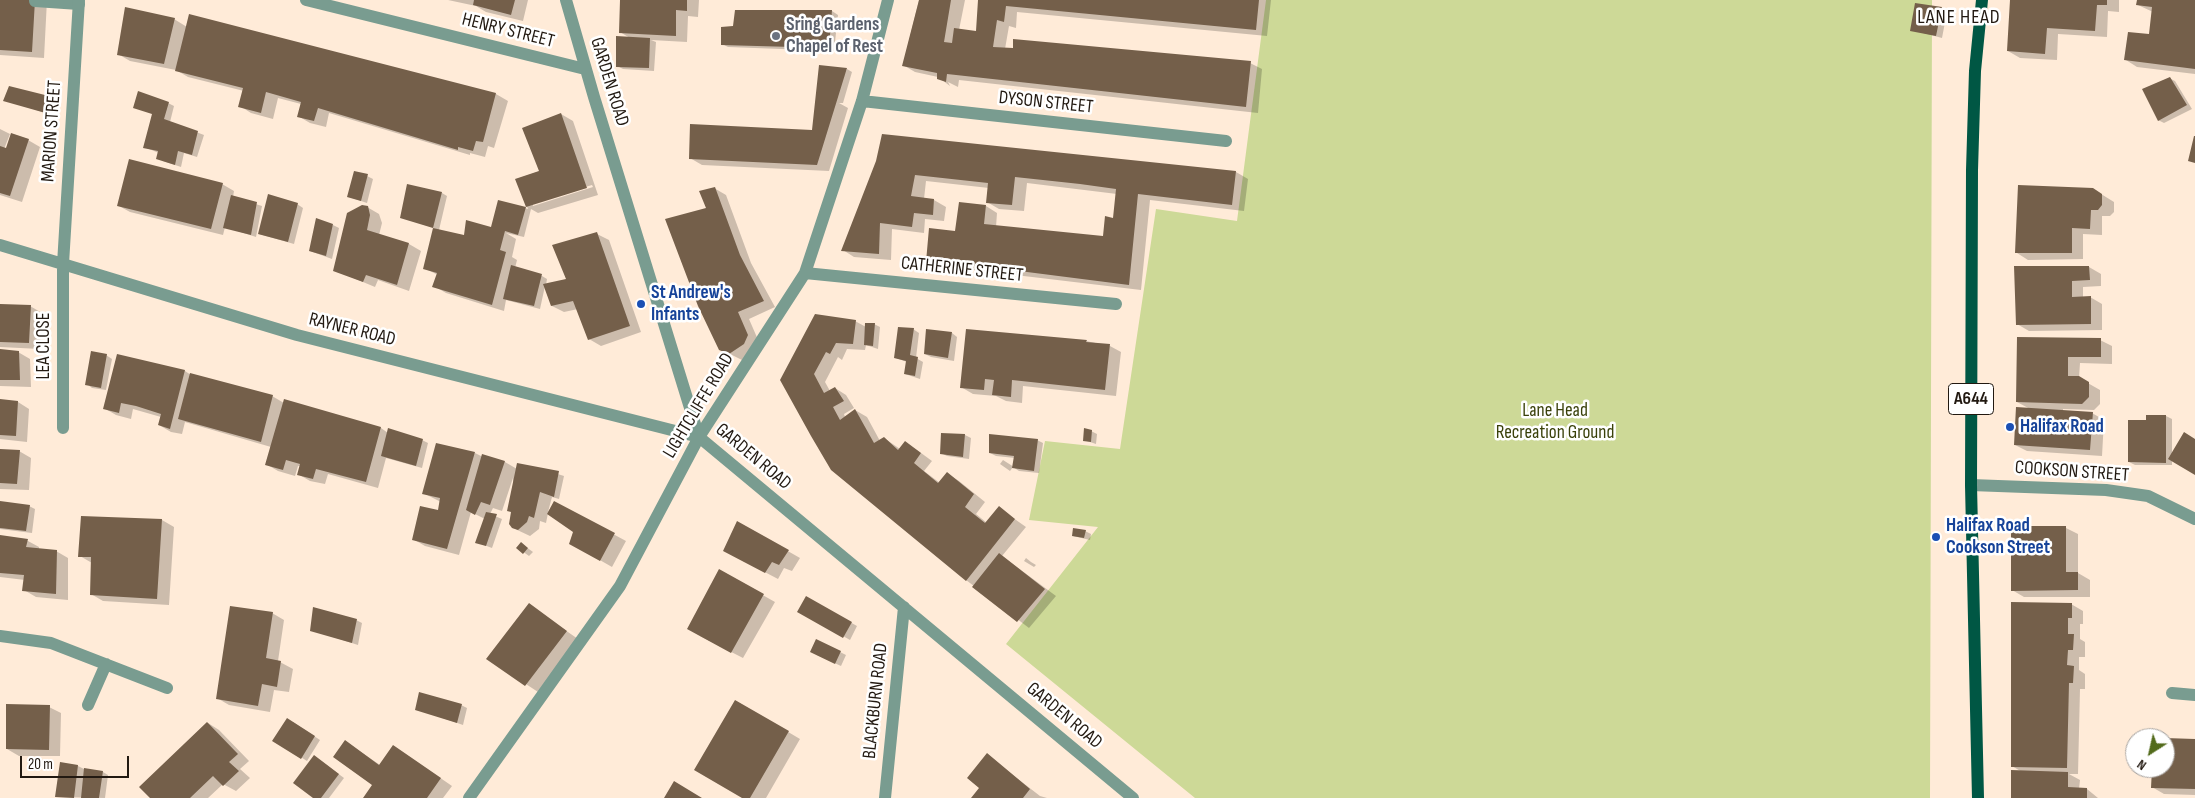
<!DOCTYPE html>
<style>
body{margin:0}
#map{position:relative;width:2195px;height:798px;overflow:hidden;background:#ffebd8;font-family:"Sofia Sans Condensed",sans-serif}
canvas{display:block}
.north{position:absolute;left:2125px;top:728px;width:50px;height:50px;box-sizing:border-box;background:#fff;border:1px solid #a7a3a0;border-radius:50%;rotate:215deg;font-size:14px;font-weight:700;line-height:20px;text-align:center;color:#221911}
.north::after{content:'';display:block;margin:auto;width:18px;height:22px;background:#536b1c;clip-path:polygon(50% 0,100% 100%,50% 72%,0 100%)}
.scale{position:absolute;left:20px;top:756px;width:109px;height:22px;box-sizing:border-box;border:2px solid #221911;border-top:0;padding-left:6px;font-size:15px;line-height:18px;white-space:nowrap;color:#221911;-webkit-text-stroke:4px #fff;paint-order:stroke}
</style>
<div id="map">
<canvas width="2195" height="798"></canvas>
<div class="north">N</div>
<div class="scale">20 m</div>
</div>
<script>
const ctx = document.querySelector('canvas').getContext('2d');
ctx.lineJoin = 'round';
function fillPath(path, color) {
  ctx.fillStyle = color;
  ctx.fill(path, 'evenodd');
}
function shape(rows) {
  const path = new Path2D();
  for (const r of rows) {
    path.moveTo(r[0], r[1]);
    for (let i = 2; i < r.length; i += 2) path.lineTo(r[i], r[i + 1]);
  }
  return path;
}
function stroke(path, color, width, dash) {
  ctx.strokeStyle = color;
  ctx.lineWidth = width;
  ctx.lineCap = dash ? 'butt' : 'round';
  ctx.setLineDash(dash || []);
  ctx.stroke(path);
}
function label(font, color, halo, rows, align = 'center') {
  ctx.font = font + ' "Sofia Sans Condensed",sans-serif';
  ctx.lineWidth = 5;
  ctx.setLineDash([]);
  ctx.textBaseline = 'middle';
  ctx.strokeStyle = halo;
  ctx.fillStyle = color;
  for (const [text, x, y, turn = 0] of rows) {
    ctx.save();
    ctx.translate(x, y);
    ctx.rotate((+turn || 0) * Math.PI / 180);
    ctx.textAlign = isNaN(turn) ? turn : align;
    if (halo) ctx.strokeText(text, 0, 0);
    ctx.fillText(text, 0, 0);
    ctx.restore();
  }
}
fillPath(shape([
 [1266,0,1932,0,1930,798,1195,798,1006,644,1098,527,1029,520,1045,441,1120,449,1156,209,1237,221]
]), '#cdd997');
fillPath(shape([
 [0,0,47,0,44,58,0,55],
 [448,0,528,0,523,21,486,12,476,6],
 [622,0,699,0,698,17,688,16,687,42,651,40,656,42,654,71,623,69,617,66,630,38,620,32],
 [919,0,965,0,959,30,977,33,979,0,1271,0,1267,36,1017,12,1016,28,1009,26,1005,49,1250,63,1262,69,1258,113,959,80,958,87,948,82,950,86,938,77,915,72,903,65],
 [2011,0,2119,0,2119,12,2108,11,2107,37,2058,34,2057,60,2020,58,2008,51],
 [2138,0,2195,0,2195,74,2137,67,2126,60,2151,36,2153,12,2138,5],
 [1941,9,1947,12,1942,38,1912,30],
 [736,11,832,11,838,15,834,51,728,47,722,44,734,28],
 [190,15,496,94,508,101,494,148,488,146,485,157,470,153,470,155,329,113,326,127,310,123,298,116,301,104,278,98,273,119,251,113,240,106,244,91,188,77,176,70,130,61,118,54,174,19,187,27],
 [847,69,852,72,843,103,839,103,848,108,829,171,702,165,690,158,813,131],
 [2169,78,2175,81,2192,109,2164,123,2158,120],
 [52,98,58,101,55,116,5,100],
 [168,103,174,106,170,122,204,135,197,157,184,153,181,167,163,161,159,153,144,147,153,114,135,107],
 [561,114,573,121,598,195,538,213,531,209,524,237,506,233,516,239,512,257,517,260,515,268,542,276,547,279,546,285,568,280,597,234,609,240,641,332,601,346,589,339,578,309,564,312,552,306,545,286,540,309,506,300,504,311,446,293,434,286,438,275,424,268,434,228,401,217,442,193,447,196,439,230,465,237,497,230,499,201,528,209,517,179,540,171],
 [592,185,593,187,533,206,533,203],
 [0,129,10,134,4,149,28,140,40,147,22,202,0,195],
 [883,136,1236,172,1248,179,1244,211,1150,200,1141,290,965,269,959,266,933,264,928,261,955,232,986,206,997,213,996,227,1104,238,1114,219,1117,194,1027,183,1024,211,999,209,987,202,989,188,926,181,924,199,934,200,946,207,944,221,925,219,924,233,892,229,891,260,854,257,843,250,877,161],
 [367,176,373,179,367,203,349,197],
 [222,184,234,191,233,197,262,206,256,237,225,227,223,235,130,212,119,206],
 [714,188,726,195,751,263,775,307,749,319,759,342,742,360,720,349,707,209],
 [2093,189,2114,202,2114,212,2110,216,2102,216,2102,235,2083,234,2083,259,2028,260,2017,253],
 [297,204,303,208,294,244,259,234],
 [367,207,379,214,382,223,379,235,409,244,421,251,409,291,378,280,375,287,334,270],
 [333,225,339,228,332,259,310,251],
 [2089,267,2101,274,2101,286,2083,287,2083,298,2090,297,2102,304,2102,330,2029,331,2017,324],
 [0,305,30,306,42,313,40,349,0,347],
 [855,321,866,327,874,324,880,327,878,349,866,345,865,350,847,349,842,360,838,357,825,382,830,391,835,388,846,395,854,408,844,414,845,417,855,410,867,417,880,441,884,438,900,449,905,443,917,450,932,461,924,471,940,483,948,474,959,481,985,502,976,514,987,523,999,508,1026,527,1002,556,1056,596,1029,628,966,580,781,380],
 [913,329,919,333,916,358,923,362,920,379,905,374,907,362,896,358],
 [952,333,957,337,954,361,931,357,925,354],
 [2018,339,2100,340,2112,346,2112,364,2080,363,2079,378,2100,390,2100,404,2094,410,2063,409,2063,411,2092,413,2104,420,2102,456,2027,451,2015,445,2030,409,2017,402],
 [1086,341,1110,346,1121,352,1116,396,1023,386,1022,403,1006,401,996,396,973,394,961,387],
 [0,351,18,352,30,359,31,387,0,386],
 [106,355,112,359,106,390,92,388,87,384],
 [118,355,185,371,191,375,272,396,284,403,285,400,381,428,388,433,422,440,428,443,422,468,386,458,378,488,328,474,325,484,310,481,298,474,301,466,298,466,295,476,278,471,266,464,271,447,185,422,182,434,171,432,159,425,161,417,133,409,131,419,116,415,104,408],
 [0,400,18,402,29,409,27,442,0,439],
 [2166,416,2172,419,2172,455,2195,440,2195,474,2172,460,2172,465,2135,465,2129,462,2148,421],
 [1091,431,1097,434,1096,444,1084,440],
 [942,434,965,435,971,438,969,459,947,456,941,453],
 [1037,440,1043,443,1039,473,1019,471,1013,467,1010,471,1000,464,1003,460,1014,467,1015,458,996,456,990,453],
 [0,450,19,451,31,458,29,490,0,489],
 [475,453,483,457,505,462,517,469,545,470,564,476,559,499,552,497,548,512,554,502,626,541,612,567,570,543,574,531,548,513,546,523,540,521,539,529,530,536,513,528,513,478,502,511,493,508,490,514,502,519,492,548,476,542,485,519,471,512,459,555,425,546,413,539,439,512,441,502,423,493],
 [0,502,29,506,35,509,32,533,0,529],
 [162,520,174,527,169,605,103,601,91,594,92,563,80,556],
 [737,522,800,558,792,571,784,568,778,579,736,557],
 [2066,528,2078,534,2078,573,2090,580,2090,597,2024,597,2012,590],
 [1085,531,1091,534,1090,540,1073,536],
 [0,536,28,541,39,547,39,549,56,551,68,558,68,600,36,597,24,590,25,580,0,577],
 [522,544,533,552,529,556,518,548],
 [1026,558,1031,562,1036,565,1034,567,1024,561],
 [720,571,775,602,743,658,700,636],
 [807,598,857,626,850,640,799,611],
 [2071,604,2083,611,2083,624,2080,624,2080,639,2085,642,2085,657,2079,657,2079,670,2085,674,2085,689,2080,689,2078,774,2069,774,2080,780,2079,789,2087,789,2098,798,2012,798,2022,772,2012,766],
 [529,605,578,639,538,692,488,659],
 [272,613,284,620,278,661,293,669,289,692,274,690,270,712,229,705,217,698],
 [356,620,362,623,358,645,311,630],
 [840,652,846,655,841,666,817,655],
 [736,701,800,739,766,798,744,798],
 [461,705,467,708,463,725,417,709],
 [49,707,61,713,60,756,19,756,7,749],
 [293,722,320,740,307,761,274,740],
 [208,723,219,730,249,761,240,769,250,778,236,791,223,784,208,798,152,798],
 [2165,740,2195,741,2195,795,2164,794,2152,787,2153,768,2165,768],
 [345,741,380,765,394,746,452,786,443,798,364,798,374,784],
 [987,755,1040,796,1047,798,973,798,981,788],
 [320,760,344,778,329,798,315,798],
 [61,764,78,766,86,770,103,772,108,775,105,798,57,797]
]), '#0003');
fillPath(shape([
 [0,0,35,0,32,52,0,50],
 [474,0,515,0,511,15,473,5],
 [620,0,687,0,687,11,676,10,676,36,619,33],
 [919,0,951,0,944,42,952,43,954,28,976,31,978,0,1259,0,1256,30,1006,6,1004,22,997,20,993,47,1013,48,1013,39,1251,61,1246,107,947,74,946,82,937,79,937,73,902,66],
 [2010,0,2107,0,2107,5,2097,5,2095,31,2047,28,2045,54,2007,51],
 [2137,0,2195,0,2195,69,2124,60,2128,32,2149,34,2152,7,2136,5],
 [1915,3,1942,7,1936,36,1910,31],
 [125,7,175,18,164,64,117,55],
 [735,10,832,10,829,48,721,45,721,27,733,26],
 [189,14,496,93,483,142,476,141,473,151,458,147,458,150,318,108,314,121,297,117,301,102,266,92,261,113,238,107,243,88,175,71],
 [616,36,650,38,649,68,616,67],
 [819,65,847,68,817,165,689,159,690,124,812,130],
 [2170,77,2187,105,2158,121,2142,89],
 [9,86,53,97,49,114,3,101],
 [138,91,169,102,164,119,198,131,192,155,178,151,175,165,156,159,158,151,143,148,152,114,133,108],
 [561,113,587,188,526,207,515,179,539,171,522,128],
 [11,133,29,139,10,196,0,193,0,146,6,148],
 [882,134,1236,171,1232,205,1138,194,1129,285,980,266,926,262,929,228,955,231,959,202,986,205,984,224,1103,236,1105,216,1113,218,1116,189,1080,184,1015,177,1012,205,986,203,988,183,915,175,911,196,934,199,933,215,914,213,912,227,880,223,879,254,841,251,876,161],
 [2194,136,2195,136,2195,163,2188,161],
 [129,159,223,183,211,229,117,206],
 [354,171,368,174,361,201,347,197],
 [407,184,442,192,433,228,400,218],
 [2018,185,2093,188,2102,194,2102,205,2098,210,2091,210,2090,229,2072,228,2072,253,2015,253],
 [715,187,740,255,764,301,738,312,748,335,744,344,729,354,719,350,698,306,665,219,706,208,699,191],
 [268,194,298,203,288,242,258,234],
 [231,195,257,202,251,235,223,228],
 [498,200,526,207,518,235,505,231,500,250,506,252,492,305,432,287,437,273,423,269,433,228,464,235,466,220,491,227],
 [362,205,368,206,370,215,367,230,409,243,397,285,366,275,363,282,333,271,347,213],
 [316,218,333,224,326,256,309,251],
 [597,232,630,326,588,340,573,301,551,306,543,284,566,279,552,245],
 [511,265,542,274,534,306,503,299],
 [2014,266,2089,266,2090,280,2072,281,2072,297,2091,296,2091,324,2016,325],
 [0,304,31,305,29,343,0,342],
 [815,314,856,320,853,344,836,343,830,354,826,352,814,374,824,393,835,387,844,401,833,407,840,420,855,409,874,443,884,437,898,450,905,441,921,453,914,463,938,483,947,472,974,494,965,507,985,523,999,506,1015,519,966,581,831,470,811,436,780,380],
 [865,323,875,323,873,346,864,345],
 [898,327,914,328,910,355,918,357,915,376,904,374,906,361,894,358],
 [926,329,952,332,948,358,924,354],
 [966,329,1087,340,1086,342,1110,344,1105,390,1012,380,1011,397,992,395,994,380,985,379,984,390,960,388],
 [2017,337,2101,338,2101,357,2068,357,2068,376,2079,376,2089,382,2089,397,2082,404,2016,402],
 [0,349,19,351,20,380,0,380],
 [91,351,107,354,101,388,85,385],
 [117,354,185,370,170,429,158,425,161,414,136,406,121,403,119,413,103,409],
 [190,373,273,395,261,442,178,419],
 [0,399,18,401,16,436,0,435],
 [284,399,381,427,366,482,316,469,313,479,297,475,300,464,286,460,283,470,265,465],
 [2016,407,2093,412,2090,450,2014,445],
 [2146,415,2166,415,2166,463,2128,462,2128,420,2146,420],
 [388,428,423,439,416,466,381,456],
 [1084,428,1092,430,1091,442,1083,441],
 [2184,432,2195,439,2195,475,2168,459],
 [941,433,965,434,963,457,940,454],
 [989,434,1038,439,1034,471,1012,468,1014,456,989,453],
 [436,443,475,452,447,549,412,540,420,506,438,510,440,498,422,494],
 [0,449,20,450,17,484,0,483],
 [482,454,505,461,490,505,481,502,475,515,466,510],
 [517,463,559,471,554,497,540,492,534,518,529,516,527,522,518,530,512,528,509,524,511,512,507,511],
 [0,501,30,505,26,531,0,528],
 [554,501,615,533,600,561,569,544,573,532,547,514],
 [486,512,497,514,486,546,475,543],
 [81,516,162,519,157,599,90,595,91,557,78,557],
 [737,521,789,550,779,565,772,562,765,573,723,551],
 [2011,526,2066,526,2066,572,2078,572,2078,590,2011,591],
 [1073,528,1086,530,1084,538,1072,536],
 [0,535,28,539,26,547,57,550,56,594,22,591,24,575,0,573],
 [521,542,528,548,523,554,516,548],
 [999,553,1045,589,1017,622,972,587],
 [719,569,764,594,731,653,687,629],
 [806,596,852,622,843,638,797,612],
 [2011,602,2072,603,2072,618,2068,618,2068,634,2074,634,2073,650,2068,650,2067,665,2074,666,2073,683,2069,683,2067,768,2011,767],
 [529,603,567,631,525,686,486,659],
 [230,606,273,612,266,658,281,661,277,687,262,684,258,706,216,699],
 [313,607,357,619,352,643,310,631],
 [816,639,841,651,835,664,810,652],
 [419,692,462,704,457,723,415,710],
 [735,700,789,731,750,798,742,798,694,770],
 [6,704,50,705,49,750,6,749],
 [287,718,315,736,301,759,272,741],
 [207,722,238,754,229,762,239,771,223,786,213,776,190,798,150,798,139,787],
 [2165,738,2195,739,2195,789,2151,788,2152,768,2165,768],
 [345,740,379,765,393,745,441,778,427,798,363,798,372,785,333,757],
 [987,753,1030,789,1023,798,971,798,979,788,967,778],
 [314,755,339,774,321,798,313,798,293,783],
 [60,762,78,765,74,798,55,797],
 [84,768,103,771,99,798,81,798],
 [2011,770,2068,772,2068,787,2087,788,2087,798,2011,798],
 [674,781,702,798,664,798]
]), '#745f4a');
stroke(shape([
 [35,1,79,4]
]), '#799c90', 12);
stroke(shape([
 [306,0,585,69],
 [566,0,594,97,699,437,1133,798],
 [862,101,1226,141],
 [0,245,297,335,699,437],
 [805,273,1116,304],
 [63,428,63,264,79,0],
 [1971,485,2106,490,2148,496,2195,519],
 [0,636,51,643,167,688],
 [2172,693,2195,695],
 [88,705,106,664],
 [469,798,620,586,699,437,805,273,862,101,888,0],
 [885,798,904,607]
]), '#799c90', 12);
stroke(shape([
 [1978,798,1971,485,1972,170,1975,71,1982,0]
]), '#005744', 12);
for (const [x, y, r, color] of [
 [776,36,5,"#6b7280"],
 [641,304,5,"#1a4fb4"],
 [2010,427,5,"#1a4fb4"],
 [1936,537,5,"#1a4fb4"]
]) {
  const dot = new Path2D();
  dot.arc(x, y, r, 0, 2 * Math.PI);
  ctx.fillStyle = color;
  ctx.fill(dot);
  stroke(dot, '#fff', 2);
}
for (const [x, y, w] of [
 [1971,399,45]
]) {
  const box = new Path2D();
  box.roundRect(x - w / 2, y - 15.5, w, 31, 4);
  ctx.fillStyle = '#fff';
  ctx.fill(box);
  stroke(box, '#221911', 1);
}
label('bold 18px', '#221911', null, [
 ["A644",1971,399]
]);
label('bold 19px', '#5b616d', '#fff', [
 ["Sring Gardens",786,25],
 ["Chapel of Rest",786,47]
], 'left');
label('19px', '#221911', '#fff', [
 ["HENRY STREET",508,31,14],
 ["GARDEN ROAD",609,82,73],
 ["DYSON STREET",1046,103,6],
 ["MARION STREET",52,131,-86],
 ["CATHERINE STREET",962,270,6],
 ["RAYNER ROAD",352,330,14],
 ["LEA CLOSE",44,346,-90],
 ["LIGHTCLIFFE ROAD",699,406,-59],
 ["GARDEN ROAD",753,457,40],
 ["COOKSON STREET",2072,472,4],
 ["BLACKBURN ROAD",876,701,-84],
 ["GARDEN ROAD",1064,716,40]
]);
label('bold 19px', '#164399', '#fff', [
 ["St Andrew's",651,293],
 ["Infants",651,315],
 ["Halifax Road",2020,427],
 ["Halifax Road",1946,526],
 ["Cookson Street",1946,548]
], 'left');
label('19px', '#3a410a', '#fff', [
 ["Lane Head",1555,411],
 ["Recreation Ground",1555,433]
]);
ctx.letterSpacing = '1px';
label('20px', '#221911', '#fff', [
 ["LANE HEAD",1959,18]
]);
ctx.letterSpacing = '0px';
</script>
